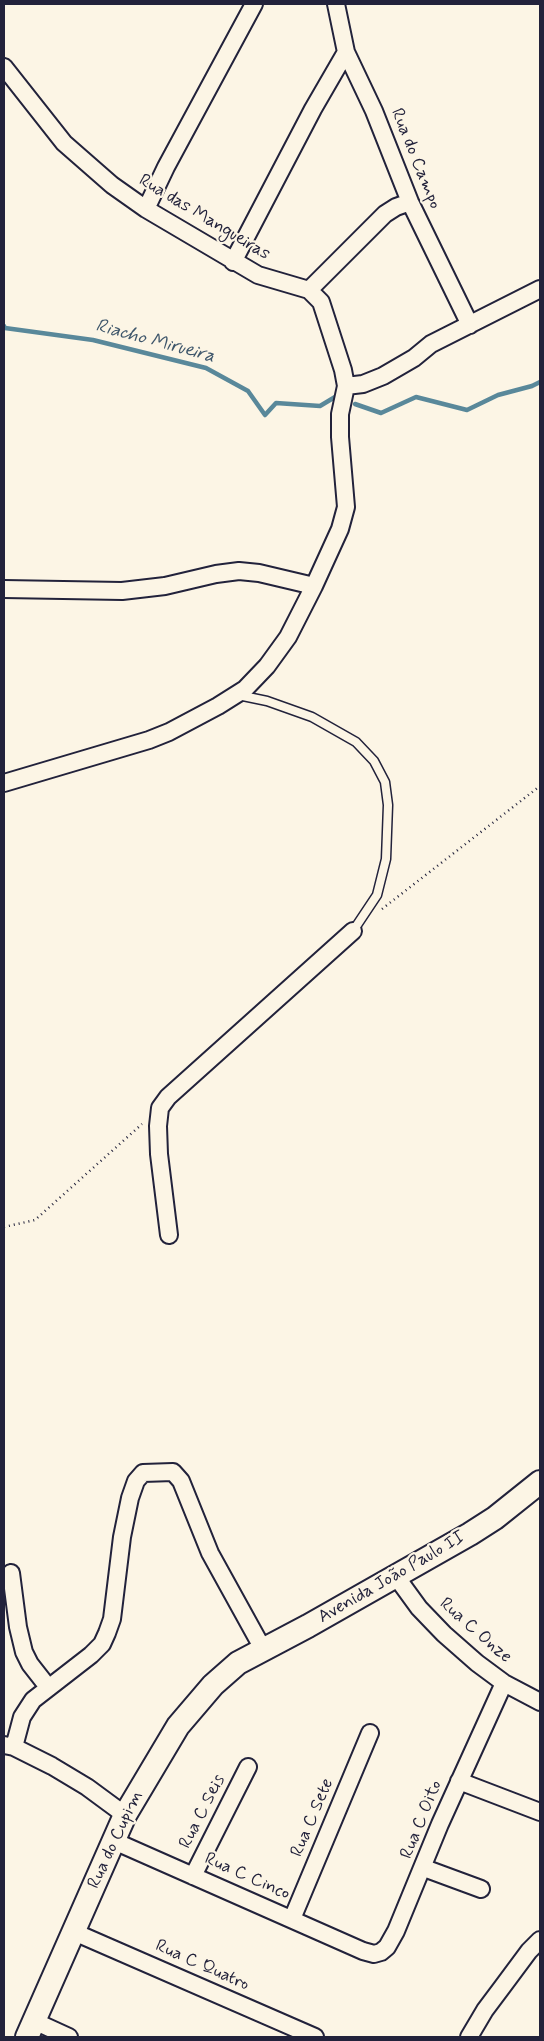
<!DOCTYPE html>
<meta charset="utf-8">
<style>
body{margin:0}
#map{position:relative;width:544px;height:2041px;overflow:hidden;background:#fcf5e5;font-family:Mynerve,sans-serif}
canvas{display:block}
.frame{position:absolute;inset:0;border:5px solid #22223b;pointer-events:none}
</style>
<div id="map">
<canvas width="544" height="2041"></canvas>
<div class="frame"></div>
</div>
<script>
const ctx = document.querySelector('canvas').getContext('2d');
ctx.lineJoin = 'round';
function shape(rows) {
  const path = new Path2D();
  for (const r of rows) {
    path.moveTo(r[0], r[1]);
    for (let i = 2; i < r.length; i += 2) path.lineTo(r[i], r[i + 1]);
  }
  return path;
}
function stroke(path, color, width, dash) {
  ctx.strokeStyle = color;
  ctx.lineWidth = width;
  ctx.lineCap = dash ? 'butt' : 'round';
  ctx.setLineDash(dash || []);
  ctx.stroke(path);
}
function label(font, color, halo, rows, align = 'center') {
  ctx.font = font + ' Mynerve,sans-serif';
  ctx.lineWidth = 4.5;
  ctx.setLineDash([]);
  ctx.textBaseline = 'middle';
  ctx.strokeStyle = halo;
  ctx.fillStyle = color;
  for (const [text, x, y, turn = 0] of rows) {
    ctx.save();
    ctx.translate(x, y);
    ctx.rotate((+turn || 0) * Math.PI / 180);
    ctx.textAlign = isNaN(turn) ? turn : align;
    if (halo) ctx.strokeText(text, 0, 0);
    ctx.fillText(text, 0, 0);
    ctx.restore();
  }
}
stroke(shape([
 [4,326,5,328,93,340,206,368,248,391,265,415,276,403,320,406,335,397],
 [355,404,381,413,416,397,467,410,498,395,532,386,540,382]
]), '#59889a', 4.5);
const lane = shape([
 [238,695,267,701,312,717,356,742,374,761,385,782,388,805,386,859,377,895,353,931]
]);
const street = shape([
 [336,4,346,52,374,111,410,202,470,325],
 [4,67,64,143,112,185,146,209,258,275,309,290,321,302,343,370,346,386,340,414,340,437,346,507,340,529,314,586,288,637,267,666,245,689,218,706,169,732,149,740,4,783],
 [146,209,166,167,254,4],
 [233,262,313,109,346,52],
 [309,290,385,214,396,207,410,202],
 [346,386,363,384,383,376,414,358,431,344,540,289],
 [4,589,122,591,165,586,216,574,239,571,259,573,314,586],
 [169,1235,159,1154,158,1126,160,1108,168,1097,353,931],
 [11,1573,18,1627,24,1652,30,1664,48,1687],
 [395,1575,419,1608,444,1634,477,1663,504,1683,540,1702],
 [4,1745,14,1747,52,1766,87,1787,125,1815],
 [14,1747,22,1717,33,1700,91,1655,102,1644,107,1633,112,1619,122,1537,130,1498,136,1481,143,1473,173,1472,181,1481,210,1553,263,1649],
 [459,1781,540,1812],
 [114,1841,363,1951,374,1954,381,1952,387,1947,396,1931,440,1824,504,1683],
 [424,1868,481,1889],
 [193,1876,248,1767],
 [292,1919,370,1733],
 [74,1932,315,2037],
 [34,2021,69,2037],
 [469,2037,485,2010,503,1986,529,1951,540,1940]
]);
const secondary = shape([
 [27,2037,125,1815,178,1726,213,1685,238,1663,308,1626,470,1534,495,1518,540,1482]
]);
stroke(lane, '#22223b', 11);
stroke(street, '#22223b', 20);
stroke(secondary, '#22223b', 26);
stroke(shape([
 [382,909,540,786],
 [4,1227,35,1220,142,1124]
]), '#22223b', 2.5, [1, 4]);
stroke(lane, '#fcf5e5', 8);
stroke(street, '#fcf5e5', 16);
stroke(secondary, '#fcf5e5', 22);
label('18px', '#22223b', '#fcf5e5', [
 ["Rua do Campo",415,159,68],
 ["Rua das Mangueiras",204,218,31],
 ["Avenida João Paulo II",392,1578,-30],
 ["Rua C Onze",475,1631,41],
 ["Rua C Seis",203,1812,-63],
 ["Rua C Sete",313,1818,-67],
 ["Rua C Oito",422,1820,-68],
 ["Rua do Cupim",116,1840,-65],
 ["Rua C Cinco",247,1877,24],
 ["Rua C Quatro",202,1966,24]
]);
label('italic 19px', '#3d556a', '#fcf5e5', [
 ["Riacho Mirueira",155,342,15]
]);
</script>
